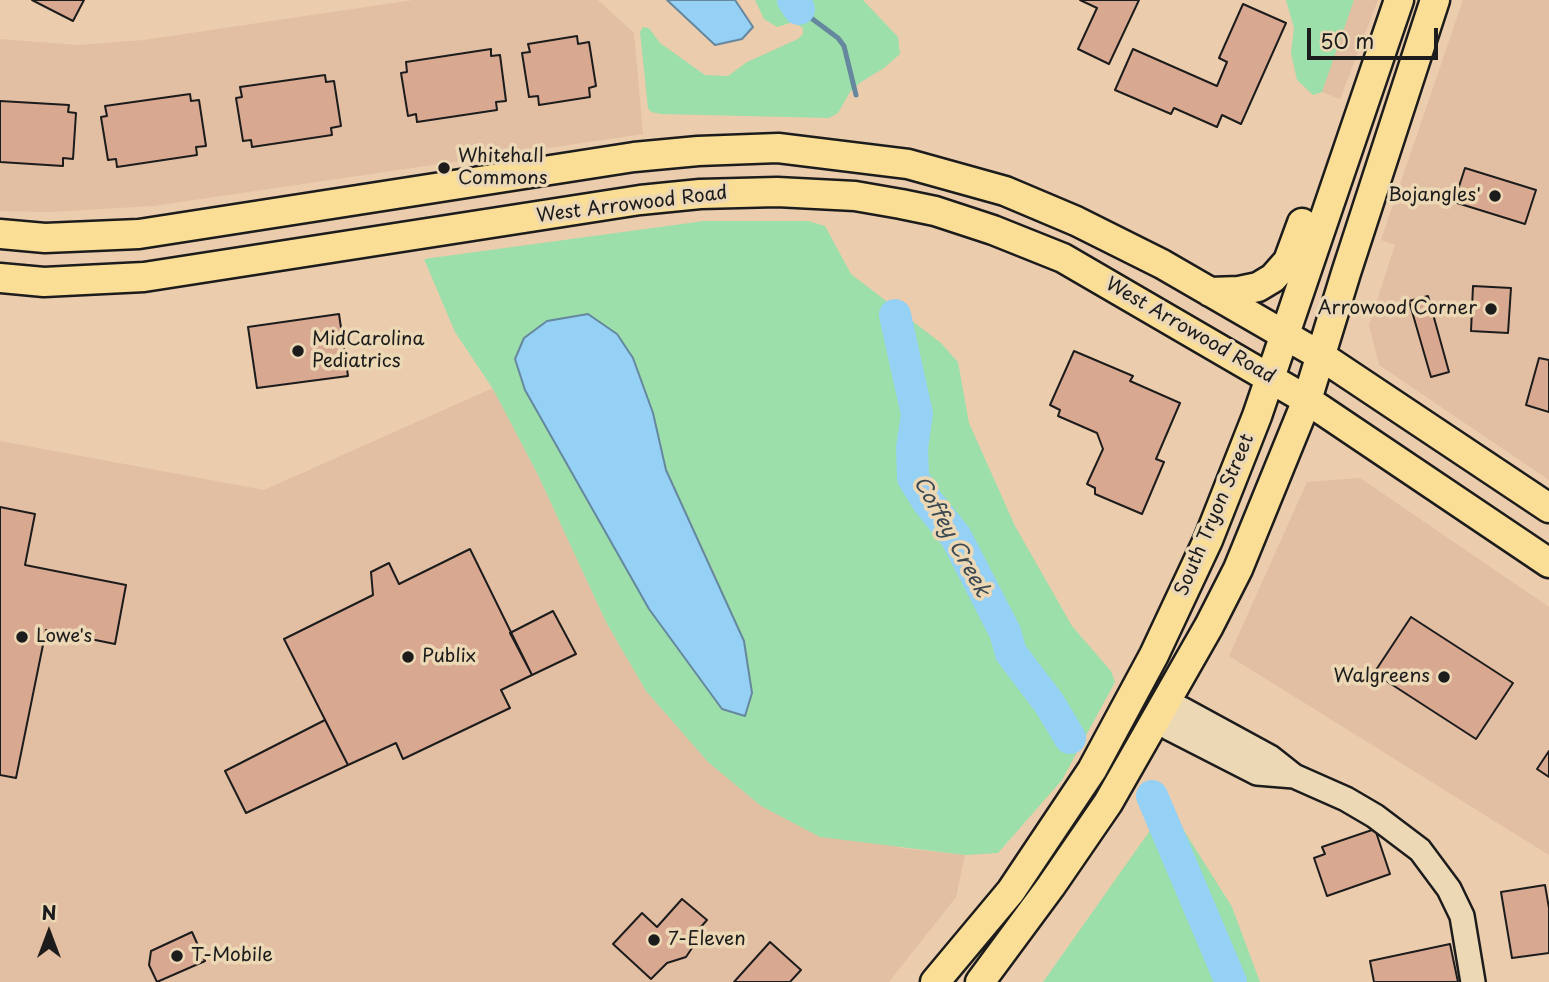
<!DOCTYPE html>
<style>
body{margin:0}
#map{position:relative;width:1549px;height:982px;overflow:hidden;background:#ebccad;font-family:"Playpen Sans",sans-serif}
canvas{display:block}
.north{position:absolute;left:14px;top:898px;width:70px;height:70px;-webkit-text-stroke:5px #edd8b6;paint-order:stroke;rotate:0deg;font-size:19px;font-weight:700;line-height:28px;text-align:center;color:#1c1c1c}
.north::after{content:'';display:block;margin:auto;width:24px;height:32px;background:#1c1c1c;clip-path:polygon(50% 0,100% 100%,50% 72%,0 100%)}
.scale{position:absolute;left:1307px;top:28px;width:131px;height:32px;box-sizing:border-box;border:4px solid #1c1c1c;border-top:0;padding-left:9px;font-size:21px;line-height:24px;white-space:nowrap;color:#1c1c1c;-webkit-text-stroke:5px #edd8b6;paint-order:stroke}
</style>
<div id="map">
<canvas width="1549" height="982"></canvas>
<div class="north">N</div>
<div class="scale">50 m</div>
</div>
<script>
const ctx = document.querySelector('canvas').getContext('2d');
ctx.lineJoin = 'round';
function fillPath(path, color) {
  ctx.fillStyle = color;
  ctx.fill(path, 'evenodd');
}
function shape(rows) {
  const path = new Path2D();
  for (const r of rows) {
    path.moveTo(r[0], r[1]);
    for (let i = 2; i < r.length; i += 2) path.lineTo(r[i], r[i + 1]);
  }
  return path;
}
function stroke(path, color, width, dash) {
  ctx.strokeStyle = color;
  ctx.lineWidth = width;
  ctx.lineCap = dash ? 'butt' : 'round';
  ctx.setLineDash(dash || []);
  ctx.stroke(path);
}
function label(font, color, halo, rows, align = 'center') {
  ctx.font = font + ' "Playpen Sans",sans-serif';
  ctx.lineWidth = 7;
  ctx.setLineDash([]);
  ctx.textBaseline = 'middle';
  ctx.strokeStyle = halo;
  ctx.fillStyle = color;
  for (const [text, x, y, turn = 0] of rows) {
    ctx.save();
    ctx.translate(x, y);
    ctx.rotate((+turn || 0) * Math.PI / 180);
    ctx.textAlign = isNaN(turn) ? turn : align;
    if (halo) ctx.strokeText(text, 0, 0);
    ctx.fillText(text, 0, 0);
    ctx.restore();
  }
}
fillPath(shape([
 [413,0,598,0,634,33,643,134,153,206,50,212,0,211,0,39,77,45,144,40],
 [1294,0,1378,0,1340,99,1322,92],
 [1463,0,1549,0,1549,480,1379,365,1369,325,1395,245,1381,240],
 [493,388,538,475,606,622,646,691,900,848,965,855,956,897,889,982,0,982,0,441,264,490],
 [1360,478,1549,607,1549,855,1229,656,1307,482]
]), '#e2bea2');
fillPath(shape([
 [755,0,863,0,898,37,900,54,884,68,861,82,850,92,838,113,829,118,661,114,651,112,648,108,640,32,643,27,649,28,660,43,705,75,728,76,747,62,798,39,803,34,803,28,793,22,777,27,764,19],
 [1286,0,1354,0,1322,92,1313,95,1297,80,1291,53,1294,28],
 [704,221,808,221,825,226,851,274,941,343,958,362,969,423,1015,526,1072,626,1111,671,1115,682,1062,780,998,853,965,855,820,837,761,806,708,762,646,691,606,622,538,475,493,389,455,332,424,259],
 [588,314,617,334,633,358,653,413,666,470,717,579,722,709,649,609,525,390],
 [1168,805,1232,907,1260,982,1043,982]
]), '#9cdfaa');
const water = shape([
 [667,0,735,0,753,27,742,39,715,45,667,0],
 [588,314,617,334,633,358,653,413,666,470,744,641,752,693,745,716,722,709,649,609,525,390,515,359,524,338,547,321,588,314]
]);
fillPath(water, '#95d0f5');
stroke(water, '#65889e', 2);
stroke(shape([
 [799,9,838,38,844,46,856,95]
]), '#65889e', 5);
stroke(shape([
 [793,0,799,9],
 [895,315,917,414,912,448,913,478,928,502,956,537,1005,632,1011,653,1049,703,1070,738],
 [1152,796,1231,982]
]), '#95d0f5', 32);
const building = shape([
 [32,0,84,0,73,21,32,0],
 [1080,0,1139,0,1109,64,1078,49,1097,8,1080,0],
 [1243,4,1286,23,1241,124,1222,115,1217,127,1174,108,1171,114,1115,90,1133,49,1217,86,1227,62,1219,58,1243,4],
 [577,36,578,44,589,42,596,86,589,88,590,97,539,105,538,96,529,97,522,53,530,52,528,44,577,36],
 [491,49,491,56,500,55,506,101,496,102,497,110,417,122,416,114,408,116,401,73,407,72,406,62,491,49],
 [325,75,326,82,334,81,341,126,331,128,332,135,252,147,251,140,243,141,236,98,242,97,240,87,325,75],
 [190,94,191,101,199,100,206,146,196,147,197,155,117,167,116,159,108,160,101,117,107,116,105,106,190,94],
 [0,101,69,105,68,112,76,113,73,159,63,158,63,166,0,162,0,101],
 [1465,168,1536,190,1525,224,1454,202,1465,168],
 [1473,286,1511,288,1508,333,1471,331,1473,286],
 [1428,296,1449,372,1431,377,1409,301,1428,296],
 [339,314,348,376,257,388,248,327,339,314],
 [1074,351,1133,376,1130,381,1180,403,1156,459,1164,462,1142,514,1095,494,1095,488,1087,484,1103,449,1097,433,1058,416,1060,410,1050,405,1074,351],
 [1539,358,1549,360,1549,412,1526,405,1539,358],
 [0,507,35,514,25,565,126,585,115,644,46,630,16,778,0,775,0,507],
 [470,549,532,675,501,690,510,708,403,759,396,743,348,765,284,639,373,595,371,572,389,563,399,584,470,549],
 [553,611,576,654,532,675,510,633,553,611],
 [1411,617,1513,683,1476,739,1374,673,1411,617],
 [325,720,348,765,246,813,225,771,325,720],
 [1549,751,1549,777,1537,769,1549,751],
 [1375,829,1390,874,1327,896,1314,858,1325,854,1322,847,1375,829],
 [1545,885,1549,908,1549,953,1512,958,1501,892,1545,885],
 [682,899,707,920,692,937,692,948,686,957,667,963,651,979,613,944,642,913,657,927,682,899],
 [192,932,205,961,157,982,149,965,151,951,192,932],
 [770,942,801,970,790,982,734,982,770,942],
 [1450,944,1458,982,1374,982,1370,961,1450,944]
]);
fillPath(building, '#d9a891');
stroke(building, '#1c1c1c', 2);
const minor = shape([
 [1294,776,1257,773,1169,728,1160,708,1182,709,1270,757,1294,776,1346,799,1375,816,1420,850,1449,889,1462,916,1473,982]
]);
const major = shape([
 [0,234,45,238,139,234,634,157,698,151,778,148,908,164,1005,191,1076,221,1162,264,1321,356,1549,508],
 [0,278,44,282,144,277,640,200,700,194,777,192,855,196,901,204,935,211,993,230,1063,258,1307,400,1549,563],
 [1210,292,1239,291,1258,287,1273,278,1288,261,1302,223],
 [935,982,1011,891,1092,770,1154,655,1208,540,1257,416,1399,0],
 [980,982,1051,886,1108,803,1209,626,1238,569,1307,400,1346,273,1435,0]
]);
stroke(minor, '#1c1c1c', 28);
stroke(major, '#1c1c1c', 33);
stroke(minor, '#edd8b6', 23);
stroke(major, '#fbde96', 28);
for (const [x, y, r, color] of [
 [444,168,7,"#1c1c1c"],
 [1495,196,7,"#1c1c1c"],
 [1491,309,7,"#1c1c1c"],
 [298,351,7,"#1c1c1c"],
 [22,637,7,"#1c1c1c"],
 [408,657,7,"#1c1c1c"],
 [1444,677,7,"#1c1c1c"],
 [654,940,7,"#1c1c1c"],
 [177,956,7,"#1c1c1c"]
]) {
  const dot = new Path2D();
  dot.arc(x, y, r, 0, 2 * Math.PI);
  ctx.fillStyle = color;
  ctx.fill(dot);
  stroke(dot, '#edd8b6', 2.5);
}
label('19px', '#1c1c1c', '#edd8b6', [
 ["Whitehall",458,157],
 ["Commons",458,179],
 ["Bojangles'",1481,196,"right"],
 ["Arrowood Corner",1477,309,"right"],
 ["MidCarolina",312,340],
 ["Pediatrics",312,362],
 ["Lowe's",36,637],
 ["Publix",422,657],
 ["Walgreens",1430,677,"right"],
 ["7-Eleven",668,940],
 ["T-Mobile",191,956]
], 'left');
label('19px', '#1c1c1c', '#edd8b6', [
 ["West Arrowood Road",632,205,-7],
 ["West Arrowood Road",1190,331,30],
 ["South Tryon Street",1215,515,-67]
]);
label('italic 21px', '#3a4952', '#edd8b6', [
 ["Coffey Creek",951,537,61]
]);
</script>
